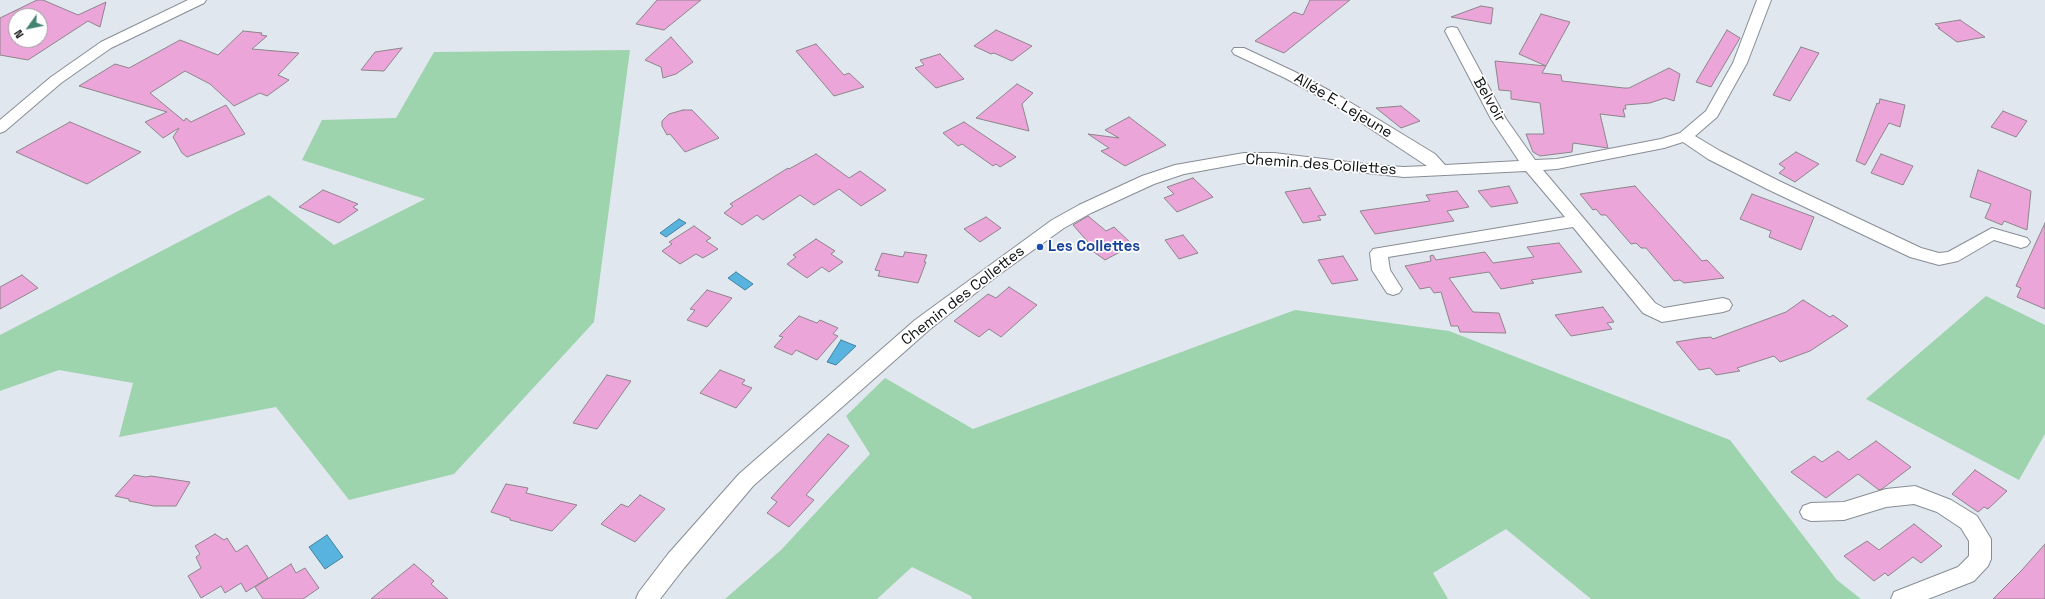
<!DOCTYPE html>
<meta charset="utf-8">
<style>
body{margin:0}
#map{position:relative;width:2045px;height:599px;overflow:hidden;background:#e1e7ef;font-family:"Space Grotesk",sans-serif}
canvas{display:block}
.north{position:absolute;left:8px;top:8px;width:40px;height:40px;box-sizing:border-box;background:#fff;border:1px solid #9e9f9f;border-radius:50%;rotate:237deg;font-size:11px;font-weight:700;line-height:16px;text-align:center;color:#0c0e10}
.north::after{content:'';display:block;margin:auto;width:14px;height:18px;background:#428372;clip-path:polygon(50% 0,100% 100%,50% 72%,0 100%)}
</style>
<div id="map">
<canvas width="2045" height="599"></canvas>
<div class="north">N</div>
</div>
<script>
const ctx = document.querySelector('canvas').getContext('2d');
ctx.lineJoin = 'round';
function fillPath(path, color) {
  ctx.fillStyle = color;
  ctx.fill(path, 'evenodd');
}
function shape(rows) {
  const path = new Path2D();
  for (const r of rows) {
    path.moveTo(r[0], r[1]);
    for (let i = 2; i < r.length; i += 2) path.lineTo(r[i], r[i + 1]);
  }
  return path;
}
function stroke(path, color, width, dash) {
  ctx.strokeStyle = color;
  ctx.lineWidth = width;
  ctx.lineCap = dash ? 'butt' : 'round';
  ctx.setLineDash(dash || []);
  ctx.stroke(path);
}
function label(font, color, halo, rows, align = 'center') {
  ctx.font = font + ' "Space Grotesk",sans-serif';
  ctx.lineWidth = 3.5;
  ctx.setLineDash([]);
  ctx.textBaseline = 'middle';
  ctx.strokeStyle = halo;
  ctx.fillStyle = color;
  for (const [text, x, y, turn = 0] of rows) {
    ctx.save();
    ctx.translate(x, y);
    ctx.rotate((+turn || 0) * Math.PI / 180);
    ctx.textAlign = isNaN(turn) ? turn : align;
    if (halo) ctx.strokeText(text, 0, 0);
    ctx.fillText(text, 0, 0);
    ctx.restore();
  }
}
fillPath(shape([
 [630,50,594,322,454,474,349,500,276,407,119,437,133,383,59,370,0,391,0,335,269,195,334,245,425,199,302,160,322,120,396,118,434,52],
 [1986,296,2045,325,2045,434,2019,480,1866,399],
 [1295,310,1449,331,1730,440,1837,580,1861,599,1591,599,1506,529,1433,573,1448,599,972,599,971,596,912,567,877,599,725,599,781,550,870,454,846,416,885,378,973,429]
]), '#9dd4ad');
const water = shape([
 [679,219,686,223,666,237,660,233,679,219],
 [736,272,753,284,745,290,728,278,736,272],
 [841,340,856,346,836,365,827,362,841,340],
 [327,535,343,557,325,569,309,547,327,535]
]);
fillPath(water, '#58b3de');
stroke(water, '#4182a0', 1);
const building = shape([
 [37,0,43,0,78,15,106,2,100,27,88,21,28,60,0,55,0,18,37,0],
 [16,16,40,16,40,40,16,40,16,16],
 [657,0,701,0,664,30,636,24,657,0],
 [1310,0,1350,0,1284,53,1255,41,1294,12,1303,15,1310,0],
 [1481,6,1493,8,1491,24,1451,17,1481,6],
 [1541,14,1570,22,1542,73,1561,75,1562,81,1624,88,1629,88,1669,68,1680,74,1674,101,1665,98,1650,103,1625,105,1626,109,1623,109,1625,117,1600,114,1608,148,1573,143,1572,152,1540,156,1533,152,1526,134,1544,134,1540,103,1511,99,1511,91,1499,90,1495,61,1546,66,1519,54,1541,14],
 [1960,20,1985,37,1957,42,1938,28,1940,28,1935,24,1960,20],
 [996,30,1032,46,1012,61,994,53,991,54,974,46,996,30],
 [1727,30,1740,38,1711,87,1696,82,1727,30],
 [243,31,262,33,261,35,267,36,252,49,299,53,278,75,289,80,267,96,260,93,234,106,210,84,185,71,150,93,184,121,186,118,191,122,226,105,245,134,187,157,182,153,173,137,179,128,163,138,145,122,167,112,79,86,115,64,129,68,180,40,218,55,243,31],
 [671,37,693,62,676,74,663,78,661,67,645,60,671,37],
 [816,44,844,75,849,73,864,87,834,96,796,51,816,44],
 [1801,47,1819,53,1790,101,1773,95,1801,47],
 [402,48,384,71,361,70,375,52,402,48],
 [940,54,964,79,936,88,915,68,924,65,920,60,940,54],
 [1017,84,1033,93,1022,104,1029,131,976,118,1017,84],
 [1880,99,1905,105,1900,127,1889,123,1865,165,1856,161,1877,103,1879,104,1880,99],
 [1401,106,1420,121,1401,128,1376,108,1401,106],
 [683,110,692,110,719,138,685,152,670,134,667,135,662,126,662,121,669,114,683,110],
 [2003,111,2027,121,2016,137,1991,127,2003,111],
 [1129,117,1166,145,1125,166,1101,151,1109,148,1088,134,1119,138,1105,130,1129,117],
 [70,122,141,152,87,184,16,152,70,122],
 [964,122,1016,157,1000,167,996,164,993,166,962,144,958,146,943,133,964,122],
 [1796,152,1819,164,1795,182,1779,173,1785,168,1779,164,1796,152],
 [816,154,849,178,860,171,886,190,861,206,839,189,814,205,800,195,763,220,757,215,742,225,724,213,733,206,730,204,788,168,789,169,816,154],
 [1881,154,1913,166,1903,185,1871,173,1881,154],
 [1978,170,2031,191,2027,230,2004,221,2002,225,1985,218,1991,204,1970,197,1978,170],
 [1193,178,1213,197,1177,212,1164,198,1174,194,1167,187,1193,178],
 [1509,186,1518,203,1491,207,1478,191,1509,186],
 [1635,186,1702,261,1707,260,1724,278,1684,283,1680,280,1674,281,1646,248,1641,248,1636,243,1631,244,1606,215,1601,215,1596,209,1593,210,1580,194,1635,186],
 [1310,188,1326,215,1318,216,1321,220,1303,223,1285,192,1310,188],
 [323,190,358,204,353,207,358,210,339,223,299,207,323,190],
 [1457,191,1469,207,1447,211,1454,221,1375,234,1360,211,1430,201,1426,195,1457,191],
 [1752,194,1814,217,1801,250,1769,237,1771,231,1740,219,1752,194],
 [1088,216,1106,231,1114,227,1133,245,1105,260,1084,245,1088,242,1073,225,1088,216],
 [986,217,1001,228,980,242,964,229,986,217],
 [2045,223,2045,309,2017,297,2021,288,2016,286,2045,223],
 [694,226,711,238,706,241,718,249,703,258,696,254,680,264,662,251,672,244,669,242,694,226],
 [1183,235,1198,253,1179,259,1165,240,1183,235],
 [816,239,835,251,831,254,843,262,829,272,822,267,807,278,787,264,796,257,793,255,816,239],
 [1559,243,1582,272,1531,280,1534,283,1501,289,1489,272,1449,278,1473,312,1499,313,1506,333,1460,332,1458,326,1451,326,1441,292,1434,293,1430,287,1420,289,1405,266,1431,261,1430,256,1433,255,1436,260,1485,252,1493,263,1534,257,1527,247,1559,243],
 [905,252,927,255,924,262,926,262,918,283,878,276,880,271,875,270,882,253,903,257,905,252],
 [1343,256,1358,280,1332,284,1318,260,1343,256],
 [22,275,38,288,0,309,0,287,22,275],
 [1009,287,1037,305,1001,337,989,329,979,337,954,321,988,294,996,298,1009,287],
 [707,290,732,298,707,327,687,320,695,310,690,309,707,290],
 [1803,300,1830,317,1833,315,1848,326,1810,351,1780,362,1774,356,1737,368,1740,371,1716,375,1710,368,1699,370,1676,342,1700,338,1711,337,1713,339,1786,312,1803,300],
 [1603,307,1614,322,1607,323,1612,329,1571,336,1555,315,1603,307],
 [799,316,817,323,820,320,838,328,833,334,838,336,817,360,796,350,792,355,774,347,783,337,779,336,799,316],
 [720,370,745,380,742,384,752,388,736,408,700,393,720,370],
 [607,375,631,381,597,429,573,423,607,375],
 [828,434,849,446,806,495,814,500,789,527,767,513,777,502,771,498,828,434],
 [1876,441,1911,467,1882,489,1879,490,1858,474,1826,498,1791,472,1814,456,1822,462,1838,451,1849,460,1876,441],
 [1975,470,2007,491,1988,509,1984,507,1978,512,1952,494,1975,470],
 [134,475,146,477,151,476,190,482,176,506,154,506,129,501,129,499,115,496,134,475],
 [506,484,528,488,526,493,577,505,552,531,510,520,510,518,491,512,506,484],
 [640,495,665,509,635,542,601,524,621,504,628,507,640,495],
 [1914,524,1942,546,1921,563,1913,557,1888,576,1885,573,1874,581,1844,556,1867,541,1879,550,1914,524],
 [215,534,224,540,227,538,236,552,247,545,268,578,246,592,241,583,225,593,221,586,201,598,188,576,201,568,196,557,200,554,195,546,215,534],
 [2045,544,2045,599,1993,599,2021,571,2045,544],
 [291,564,296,573,305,568,319,588,303,599,263,599,255,587,291,564],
 [414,564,434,581,431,584,448,599,371,599,414,564]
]);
fillPath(building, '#eca5d9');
stroke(building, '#8d858b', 1);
const street = shape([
 [188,0,206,0,204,3,111,48,61,83,5,131,0,133,0,120,51,77,101,42,188,0],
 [1757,0,1771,0,1747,63,1717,117,1695,136,1720,151,1779,181,1921,248,1939,253,1948,252,1992,228,2027,238,2030,242,2027,246,2021,248,1994,240,1958,261,1939,265,1910,257,1767,189,1708,159,1683,142,1664,148,1557,169,1543,170,1655,303,1664,308,1723,298,1729,300,1732,305,1729,310,1723,312,1662,322,1643,313,1573,227,1388,257,1390,270,1402,289,1399,293,1393,295,1387,293,1372,270,1370,253,1373,249,1565,217,1526,171,1404,177,1274,163,1244,163,1184,174,1154,184,1091,213,1064,228,997,276,929,330,753,486,684,568,660,599,636,599,639,592,668,554,739,474,915,320,1052,220,1079,205,1142,176,1175,165,1244,153,1274,153,1373,165,1404,167,1427,166,1333,104,1285,78,1234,54,1232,51,1234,48,1244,48,1295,72,1343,98,1435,154,1445,165,1519,161,1491,119,1445,31,1447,28,1452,27,1457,28,1506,119,1535,160,1557,159,1661,139,1680,133,1706,111,1733,63,1757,0],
 [1915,486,1951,500,1977,516,1991,539,1991,559,1988,566,1974,581,1928,599,1891,599,1894,592,1958,567,1969,556,1969,541,1961,528,1937,512,1914,504,1886,507,1844,520,1811,521,1803,518,1800,512,1803,506,1811,503,1844,502,1886,489,1915,486]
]);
stroke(street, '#888d95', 2);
fillPath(street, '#fff');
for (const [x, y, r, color] of [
 [1040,247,4,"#1a4fb4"]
]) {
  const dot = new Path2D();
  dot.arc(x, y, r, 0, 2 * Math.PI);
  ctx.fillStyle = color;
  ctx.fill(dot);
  stroke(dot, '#fff', 1.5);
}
label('15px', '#0c0e10', '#fff', [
 ["Belvoir",1489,100,60],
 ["Allée E. Lejeune",1343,106,31],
 ["Chemin des Collettes",1321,165,4],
 ["Chemin des Collettes",963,296,-38]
]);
label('bold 15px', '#164399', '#fff', [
 ["Les Collettes",1048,247]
], 'left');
</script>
